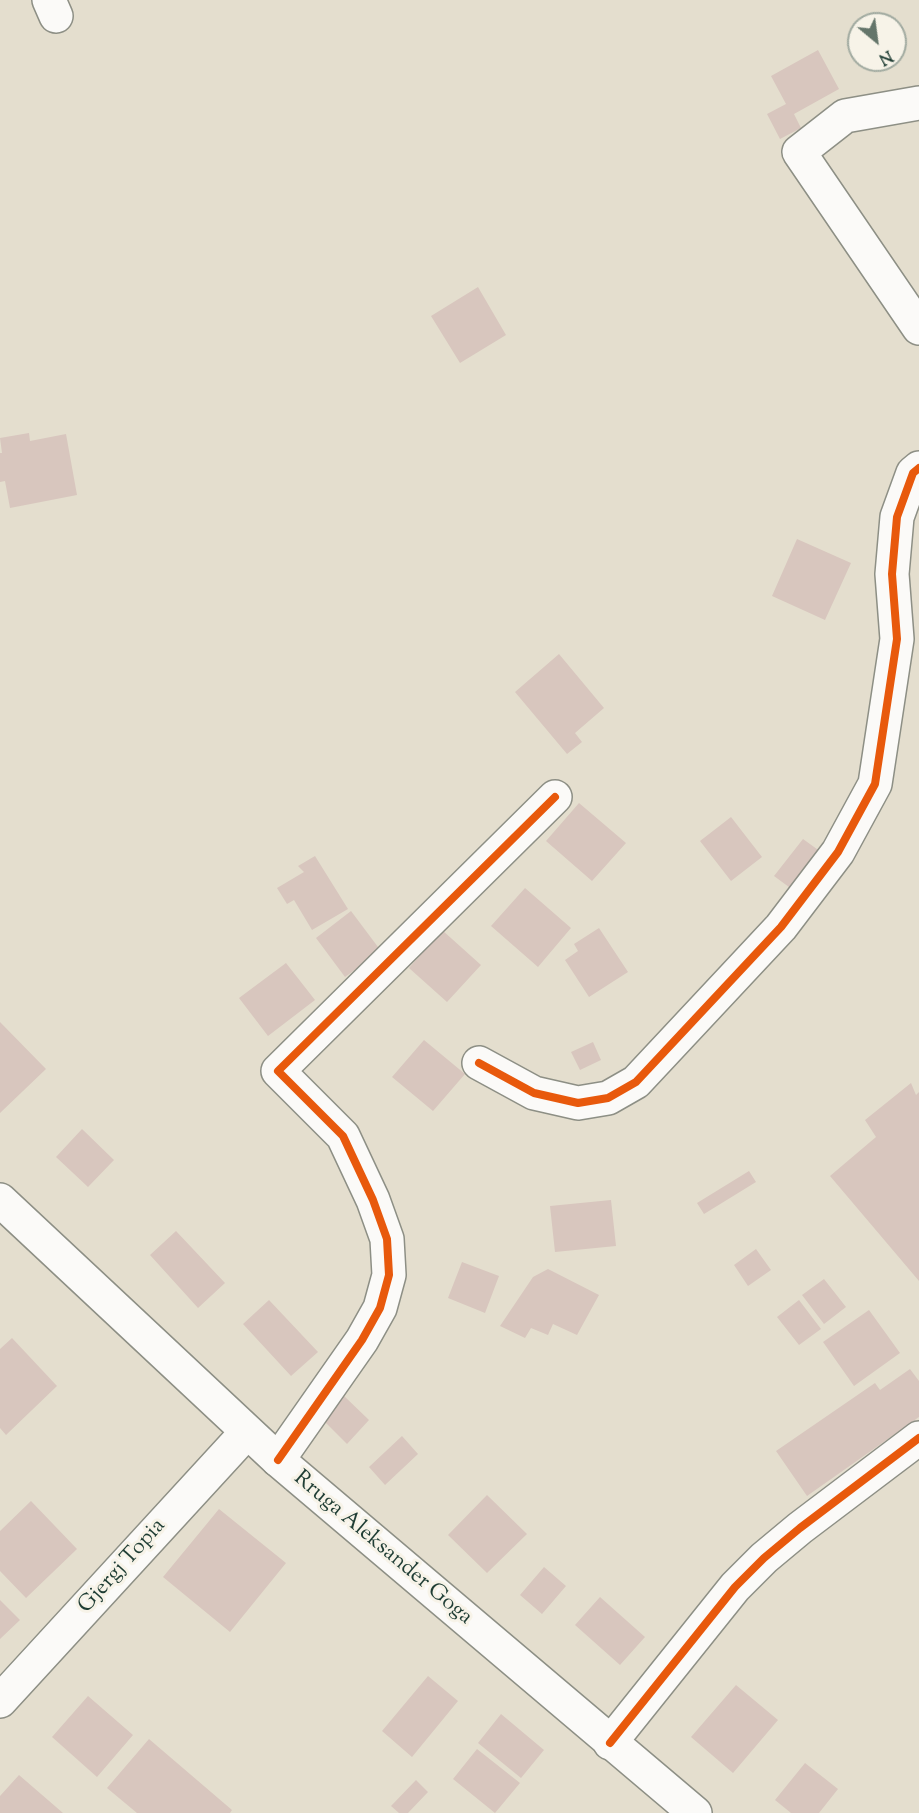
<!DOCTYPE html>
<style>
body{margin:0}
#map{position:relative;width:919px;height:1813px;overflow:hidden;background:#e4dece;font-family:"Sorts Mill Goudy",serif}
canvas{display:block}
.north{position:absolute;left:847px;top:12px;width:60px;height:60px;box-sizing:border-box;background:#f7f3e8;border:2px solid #a1aaa0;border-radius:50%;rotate:151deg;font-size:16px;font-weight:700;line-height:24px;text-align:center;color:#1f3d34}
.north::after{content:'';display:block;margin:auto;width:21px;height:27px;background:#64756a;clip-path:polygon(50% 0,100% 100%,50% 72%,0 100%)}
</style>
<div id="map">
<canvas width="919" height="1813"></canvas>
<div class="north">N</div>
</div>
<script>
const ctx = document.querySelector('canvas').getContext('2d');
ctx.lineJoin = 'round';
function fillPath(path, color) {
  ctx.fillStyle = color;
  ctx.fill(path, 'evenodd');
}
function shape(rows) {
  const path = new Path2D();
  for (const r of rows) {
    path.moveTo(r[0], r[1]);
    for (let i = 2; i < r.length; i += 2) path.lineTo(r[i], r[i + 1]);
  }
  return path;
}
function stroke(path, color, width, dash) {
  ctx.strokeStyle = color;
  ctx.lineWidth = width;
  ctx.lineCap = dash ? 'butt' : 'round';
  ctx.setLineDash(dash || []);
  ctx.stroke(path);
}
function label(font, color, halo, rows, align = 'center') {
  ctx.font = font + ' "Sorts Mill Goudy",serif';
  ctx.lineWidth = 6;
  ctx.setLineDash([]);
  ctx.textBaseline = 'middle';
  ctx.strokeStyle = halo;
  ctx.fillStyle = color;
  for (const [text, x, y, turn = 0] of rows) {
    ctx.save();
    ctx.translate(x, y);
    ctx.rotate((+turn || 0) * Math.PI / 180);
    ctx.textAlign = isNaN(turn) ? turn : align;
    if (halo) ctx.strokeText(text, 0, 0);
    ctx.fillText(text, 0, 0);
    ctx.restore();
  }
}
fillPath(shape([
 [818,50,839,89,794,114,801,128,780,139,767,114,786,104,771,76],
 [478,287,506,335,460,363,431,316],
 [29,433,30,441,66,434,77,495,10,508,5,481,0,482,0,453,2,453,0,438],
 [797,539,851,563,825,620,772,596],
 [559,654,604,708,575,733,582,742,567,754,515,692],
 [579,803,626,843,592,881,546,841],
 [731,817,762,857,731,881,700,841],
 [803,839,821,852,793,890,774,876],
 [315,856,348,909,312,930,294,900,287,904,277,888,304,872,298,866],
 [525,888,571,928,538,967,491,926],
 [351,911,381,951,345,977,316,938],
 [599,928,628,972,589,997,565,960,578,951,574,944],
 [442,930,481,965,447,1002,409,968],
 [286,963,315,1000,268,1036,239,998],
 [0,1022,46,1069,0,1113],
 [424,1040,465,1074,433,1111,392,1077],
 [593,1042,601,1060,580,1070,571,1052],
 [911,1083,916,1095,919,1092,919,1281,830,1176,876,1137,865,1120],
 [82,1129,114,1160,88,1187,56,1157],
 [749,1171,756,1182,704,1214,697,1203],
 [611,1200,616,1246,555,1252,550,1206],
 [176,1231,225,1283,198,1308,150,1255],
 [756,1249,771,1270,748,1286,734,1265],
 [462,1262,499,1276,485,1313,448,1298],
 [548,1269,599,1295,577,1335,553,1324,548,1335,531,1328,525,1338,500,1326,533,1277],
 [824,1279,846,1307,824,1324,802,1295],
 [269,1300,318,1352,291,1376,243,1324],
 [799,1300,821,1329,799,1345,777,1317],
 [869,1310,900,1353,854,1386,823,1342],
 [12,1338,57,1386,6,1435,0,1428,0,1349],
 [910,1369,919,1381,919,1417,807,1496,776,1451,875,1383,880,1390],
 [343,1395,369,1420,347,1444,321,1418],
 [402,1436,418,1454,385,1485,369,1467],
 [487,1495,527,1534,487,1573,448,1535],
 [31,1501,77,1549,26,1598,0,1571,0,1531],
 [219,1509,286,1563,230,1632,163,1577],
 [544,1567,566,1586,542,1614,520,1595],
 [600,1597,645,1637,620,1665,575,1625],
 [0,1600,20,1620,0,1639],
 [428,1676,458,1701,412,1757,382,1731],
 [736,1685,778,1720,733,1773,691,1737],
 [88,1696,133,1735,97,1777,52,1737],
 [501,1714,544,1750,521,1778,478,1743],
 [149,1739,232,1810,230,1813,137,1813,107,1788],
 [477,1749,520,1783,495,1813,453,1779],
 [805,1763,838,1789,819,1813,791,1813,775,1800],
 [19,1775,63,1813,0,1813,0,1796],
 [416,1780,428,1792,408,1813,399,1813,391,1806]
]), '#d8c6be');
const minor = shape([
 [49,0,56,16],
 [919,103,845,116,799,152,919,328],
 [479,1063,534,1093,578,1103,608,1098,636,1082,781,927,838,852,875,784,897,639,892,574,897,517,913,473,919,468],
 [278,1460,362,1340,380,1308,389,1275,387,1239,373,1200,343,1136,278,1071,555,797],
 [0,1701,247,1432],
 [610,1743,735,1587,764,1558,800,1528,919,1438]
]);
const major = shape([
 [0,1200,278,1460,695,1813]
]);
stroke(minor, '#8d8f85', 36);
stroke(major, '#8d8f85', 36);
stroke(minor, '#fbfaf8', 33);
stroke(major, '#fbfaf8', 33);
stroke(shape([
 [479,1063,534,1093,578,1103,608,1098,636,1082,781,927,838,852,875,784,897,639,892,574,897,517,913,473,919,468],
 [278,1460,362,1340,380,1308,389,1275,387,1239,373,1200,343,1136,278,1071,555,797],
 [610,1743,735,1587,764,1558,800,1528,919,1438]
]), '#e8590c', 8);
label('22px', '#1f3d34', '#f7f3e8', [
 ["Rruga Aleksander Goga",382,1549,40],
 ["Gjergj Topia",123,1567,-48]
]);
</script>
